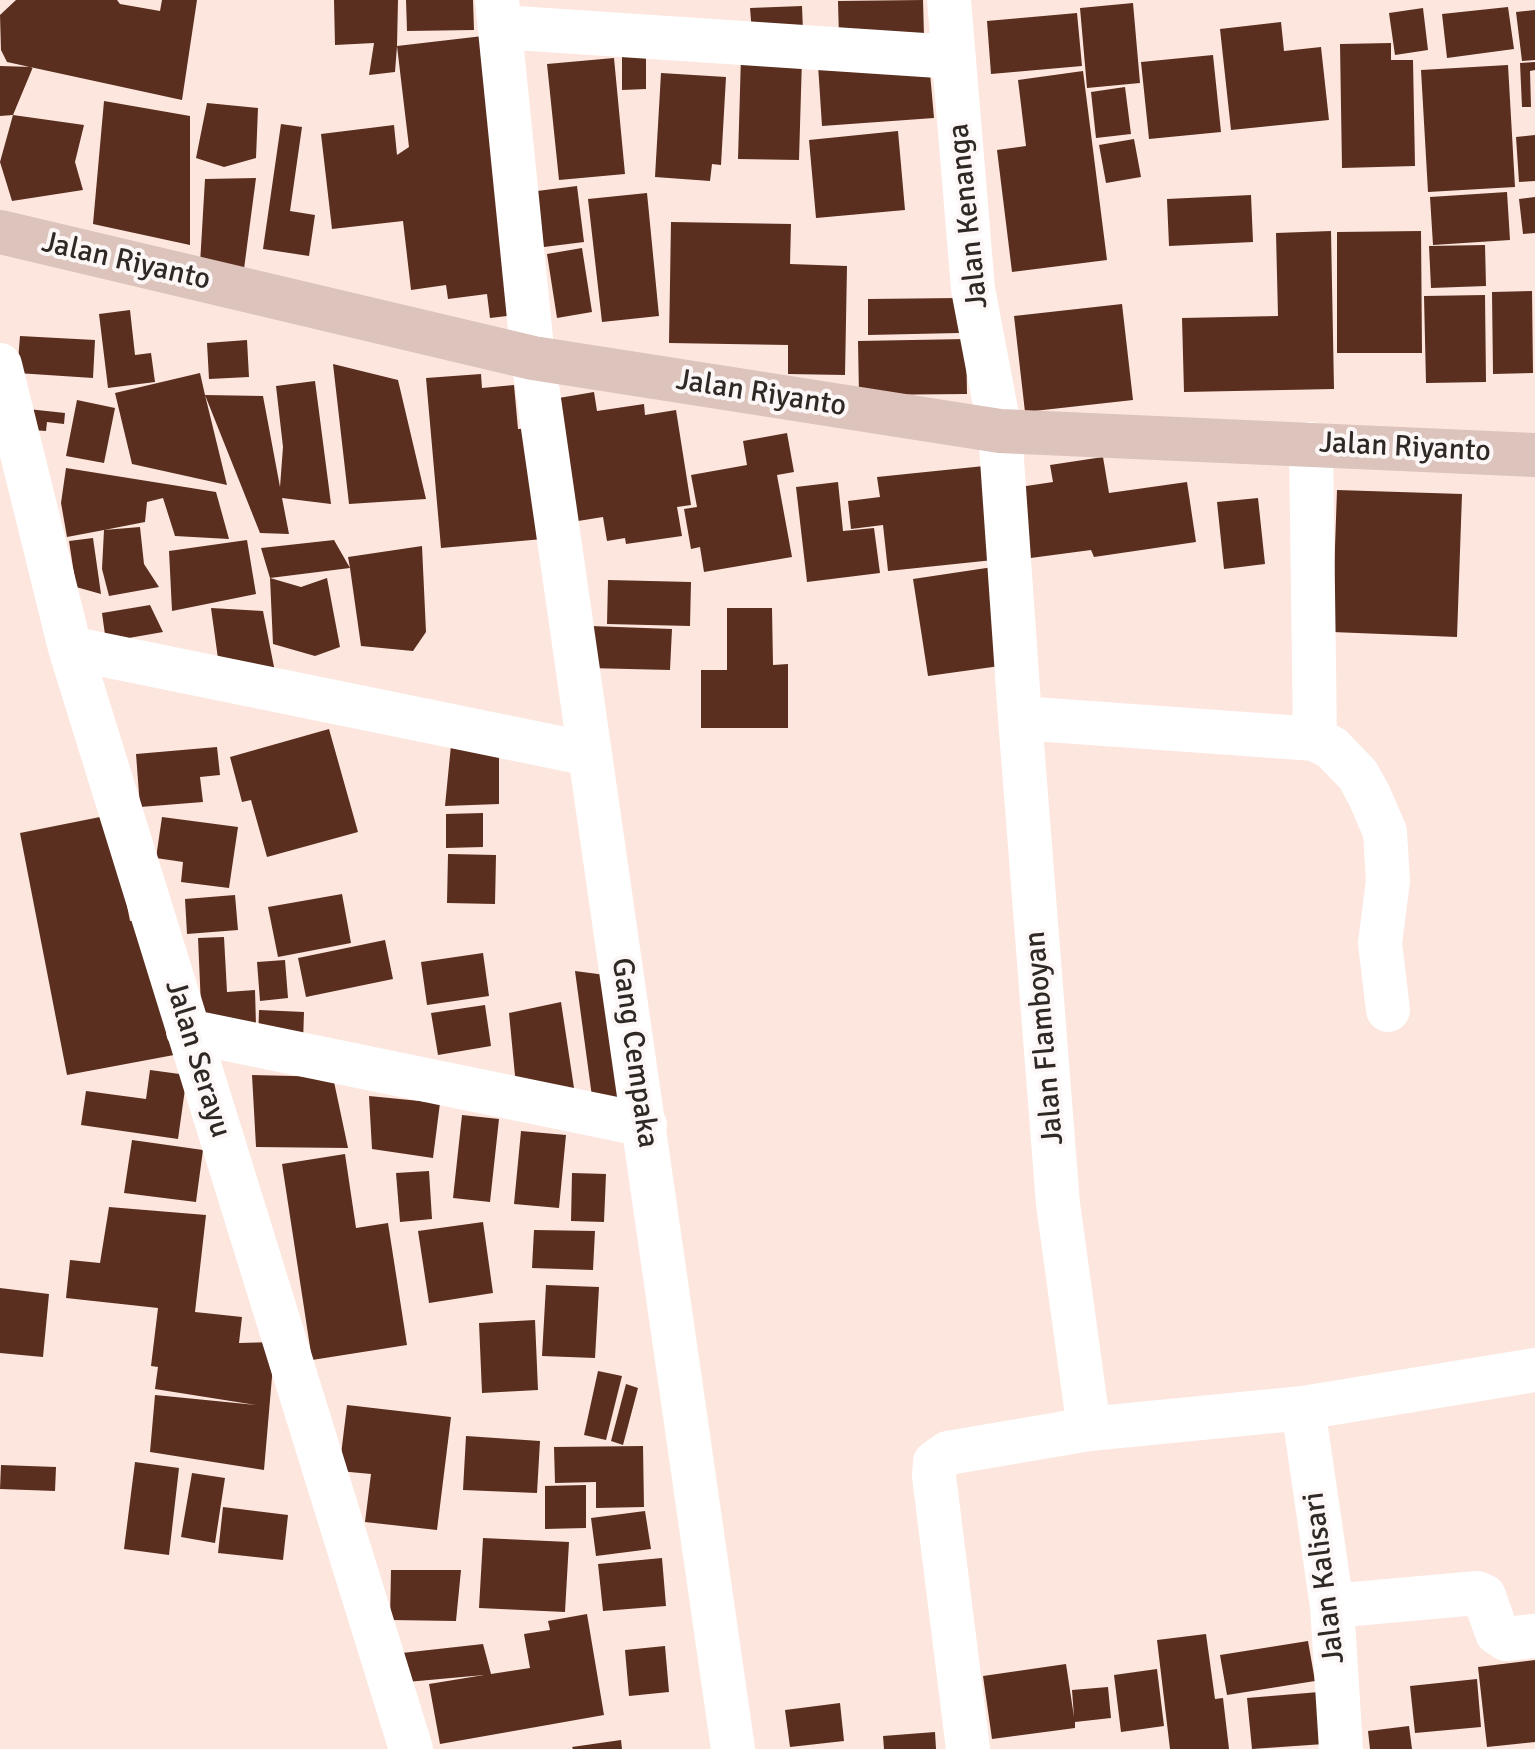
<!DOCTYPE html>
<style>
body{margin:0}
canvas{display:block;background:#fce6de}
</style>
<canvas width="1535" height="1749"></canvas>
<script>
const ctx = document.querySelector('canvas').getContext('2d');
ctx.lineJoin = 'round';
function fillPath(path, color) {
  ctx.fillStyle = color;
  ctx.fill(path, 'evenodd');
}
function shape(rows) {
  const path = new Path2D();
  for (const r of rows) {
    path.moveTo(r[0], r[1]);
    for (let i = 2; i < r.length; i += 2) path.lineTo(r[i], r[i + 1]);
  }
  return path;
}
function stroke(path, color, width, dash) {
  ctx.strokeStyle = color;
  ctx.lineWidth = width;
  ctx.lineCap = dash ? 'butt' : 'round';
  ctx.setLineDash(dash || []);
  ctx.stroke(path);
}
function label(font, color, halo, rows, align = 'center') {
  ctx.font = font + ' Signika,sans-serif';
  ctx.lineWidth = 8;
  ctx.setLineDash([]);
  ctx.textBaseline = 'middle';
  ctx.strokeStyle = halo;
  ctx.fillStyle = color;
  for (const [text, x, y, turn = 0] of rows) {
    ctx.save();
    ctx.translate(x, y);
    ctx.rotate((+turn || 0) * Math.PI / 180);
    ctx.textAlign = isNaN(turn) ? turn : align;
    if (halo) ctx.strokeText(text, 0, 0);
    ctx.fillText(text, 0, 0);
    ctx.restore();
  }
}
fillPath(shape([
 [16,0,117,0,120,4,160,11,162,0,197,0,182,100,7,62,1,50,0,15],
 [334,0,398,0,397,46,483,36,524,314,490,318,487,294,448,299,446,285,411,290,403,221,332,229,321,134,394,125,397,155,409,147,397,46,395,72,369,75,374,43,335,45],
 [406,0,473,0,474,30,407,31],
 [923,0,924,36,839,38,838,1],
 [1133,3,1140,83,1087,88,1080,8],
 [802,6,803,31,752,33,750,8],
 [1508,7,1514,49,1447,58,1442,14],
 [1423,8,1428,50,1395,55,1389,13],
 [1535,10,1535,60,1522,61,1516,12],
 [1077,13,1082,66,991,74,987,21],
 [1281,22,1284,51,1321,47,1329,120,1231,130,1220,29],
 [1391,43,1391,60,1413,60,1415,166,1342,168,1340,44],
 [622,51,646,51,646,89,622,90],
 [1213,55,1221,132,1149,139,1141,62],
 [741,56,802,58,799,160,738,159],
 [614,58,625,174,559,180,547,64],
 [1535,62,1535,70,1530,71,1531,107,1522,107,1520,63],
 [818,65,930,73,934,118,822,126],
 [1508,65,1515,187,1428,192,1421,70],
 [0,66,33,67,13,115,0,116],
 [1083,71,1107,260,1012,272,997,150,1026,146,1018,80],
 [661,73,726,77,721,165,712,164,710,181,655,177],
 [1125,87,1131,134,1096,138,1091,92],
 [104,101,190,116,190,245,93,224],
 [207,103,258,108,256,158,224,167,196,158],
 [13,115,84,125,75,162,83,190,12,201,0,162],
 [281,124,302,127,290,211,315,215,309,256,263,249],
 [898,131,905,210,816,218,809,140],
 [1535,135,1535,181,1519,182,1516,137],
 [1134,139,1141,177,1106,183,1099,145],
 [256,178,244,269,200,264,205,179],
 [577,186,584,242,536,248,529,192],
 [1507,192,1510,240,1433,245,1430,197],
 [647,193,659,316,602,322,588,199],
 [1251,195,1253,242,1169,246,1167,199],
 [1535,197,1535,233,1523,234,1519,199],
 [671,222,791,224,790,264,847,266,845,375,788,374,788,345,669,343],
 [1331,231,1334,389,1184,392,1182,318,1278,316,1276,233],
 [1421,231,1422,353,1337,353,1337,232],
 [1485,245,1486,286,1431,288,1429,246],
 [582,248,592,312,557,318,547,254],
 [1532,291,1533,373,1493,374,1492,292],
 [1485,295,1486,382,1426,383,1424,296],
 [959,298,959,333,868,335,868,299],
 [1122,304,1133,400,1025,412,1014,316],
 [130,310,135,355,151,353,155,382,108,388,99,314],
 [20,336,95,340,93,378,17,373],
 [966,339,967,394,859,395,858,341],
 [247,340,249,377,209,379,207,343],
 [333,364,398,380,426,499,349,504],
 [200,373,205,395,227,485,132,464,115,393],
 [481,374,482,388,514,385,518,429,533,428,543,539,441,548,426,378],
 [315,381,331,504,282,498,289,534,260,533,205,395,263,396,280,487,283,447,276,386],
 [594,392,597,411,644,404,645,415,676,410,691,505,677,507,682,536,626,544,625,538,607,541,603,517,578,521,547,400],
 [77,400,115,408,104,463,66,456],
 [28,409,65,413,64,424,47,422,46,431,32,430],
 [787,433,794,472,777,475,792,557,704,572,700,547,691,549,684,509,697,507,691,475,747,465,743,441],
 [1103,457,1109,493,1187,482,1196,542,1094,557,1091,550,1023,559,1013,488,1053,482,1050,465],
 [994,465,1003,559,888,571,883,525,851,529,848,501,880,497,877,477],
 [66,468,216,492,229,539,175,536,163,498,147,502,145,522,104,530,140,527,144,564,159,587,109,596,102,569,104,530,67,537,61,503],
 [838,482,843,531,874,528,880,573,807,582,796,487],
 [1337,490,1462,494,1457,637,1332,632],
 [1258,498,1265,564,1224,569,1217,502],
 [93,538,101,594,76,587,69,541],
 [247,540,256,594,172,611,169,551],
 [334,540,350,568,348,557,422,546,426,632,413,651,361,646,350,568,270,578,261,548],
 [993,567,1007,665,928,676,913,579],
 [270,578,301,587,327,578,340,647,315,656,273,644],
 [608,580,691,582,690,626,607,624],
 [150,605,163,632,106,642,102,613],
 [211,608,263,611,275,672,220,673],
 [727,608,772,608,773,665,788,664,788,728,701,728,701,670,727,670],
 [590,626,672,629,670,670,588,668],
 [329,729,358,832,267,857,251,800,242,802,230,757],
 [451,745,499,749,499,804,445,806],
 [217,747,220,775,200,777,203,802,140,807,136,754],
 [483,813,483,847,446,848,446,814],
 [110,815,130,921,148,918,174,1055,67,1075,20,833],
 [162,817,238,827,229,888,181,882,183,862,156,858],
 [448,854,496,855,495,904,447,903],
 [342,894,351,943,278,957,268,907],
 [235,895,238,930,187,934,185,899],
 [224,937,227,992,255,990,256,1026,202,1029,198,938],
 [385,940,393,979,306,997,298,958],
 [483,953,489,996,427,1005,421,962],
 [285,960,288,998,260,1001,257,962],
 [575,971,613,976,633,1109,593,1104],
 [561,1002,574,1088,516,1086,509,1013],
 [485,1005,491,1046,438,1055,431,1013],
 [259,1010,304,1012,303,1043,258,1042],
 [150,1070,187,1075,178,1139,81,1125,86,1091,146,1099],
 [252,1075,333,1077,348,1148,256,1147],
 [369,1096,440,1103,433,1158,372,1149],
 [462,1115,499,1119,490,1202,453,1198],
 [521,1131,566,1135,559,1208,514,1204],
 [132,1140,203,1150,196,1202,124,1193],
 [345,1154,356,1228,388,1223,407,1345,312,1360,282,1164],
 [429,1171,432,1219,400,1222,396,1173],
 [572,1173,606,1174,604,1222,571,1221],
 [109,1207,206,1215,195,1312,242,1317,239,1343,275,1342,264,1470,150,1452,155,1395,256,1405,155,1389,158,1367,151,1366,158,1308,66,1298,70,1260,100,1263],
 [483,1222,493,1293,429,1303,418,1231],
 [534,1230,595,1231,593,1270,532,1268],
 [546,1285,599,1287,595,1358,542,1356],
 [0,1288,49,1294,43,1357,0,1353],
 [535,1320,538,1390,482,1393,479,1323],
 [598,1371,622,1376,606,1440,584,1435],
 [626,1384,638,1388,623,1445,611,1441],
 [347,1405,451,1417,437,1530,365,1522,371,1474,339,1471],
 [466,1436,540,1441,537,1493,463,1490],
 [643,1446,644,1507,596,1508,596,1482,555,1483,554,1447],
 [135,1462,179,1468,169,1555,124,1549],
 [1,1465,56,1467,55,1491,0,1489],
 [192,1473,225,1478,215,1543,181,1537],
 [586,1485,586,1528,545,1529,545,1486],
 [223,1507,288,1515,283,1560,218,1553],
 [645,1511,651,1549,596,1556,591,1518],
 [483,1538,569,1542,565,1612,479,1608],
 [662,1558,666,1606,603,1611,598,1564],
 [391,1570,461,1570,456,1621,390,1620],
 [587,1614,604,1715,440,1744,429,1684,484,1675,407,1682,402,1653,483,1644,491,1674,530,1668,524,1634,550,1630,548,1621],
 [1206,1634,1215,1699,1223,1698,1229,1749,1170,1749,1157,1640],
 [1308,1641,1315,1681,1227,1695,1220,1655],
 [665,1646,669,1692,629,1696,625,1650],
 [1535,1660,1535,1742,1487,1747,1478,1667],
 [1066,1664,1074,1717,1072,1690,1108,1687,1111,1718,1075,1722,1075,1728,992,1739,983,1676],
 [1157,1669,1164,1726,1121,1732,1114,1675],
 [1477,1679,1481,1727,1415,1733,1410,1686],
 [1319,1692,1324,1744,1252,1749,1247,1698],
 [840,1703,844,1741,790,1747,785,1710],
 [1409,1726,1412,1749,1370,1749,1368,1731],
 [935,1732,936,1749,884,1749,883,1736],
 [621,1740,622,1749,573,1749,572,1747]
]), '#5b2f1f');
stroke(shape([
 [497,0,533,358,733,1749],
 [949,0,973,289,1000,431,1020,718,1058,1204,1089,1429,1303,1408,1535,1370],
 [501,27,954,57],
 [0,365,70,648,411,1749],
 [1311,444,1315,739,1332,748,1358,775,1369,795,1385,832,1388,881,1380,943,1388,1010],
 [70,648,589,754],
 [1020,718,1315,739],
 [188,1031,645,1125],
 [1303,1408,1332,1606,1341,1749],
 [1332,1606,1477,1593,1484,1596,1497,1633,1506,1639,1535,1636],
 [968,1749,934,1476,935,1462,948,1453,1089,1429]
]), '#fff', 44);
stroke(shape([
 [0,232,533,358,1000,431,1535,455]
]), '#dcc3bc', 44);
label('30px', '#302825', '#fcf7f6', [
 ["Jalan Kenanga",969,216,-96],
 ["Jalan Riyanto",126,262,13],
 ["Jalan Riyanto",761,394,9],
 ["Jalan Riyanto",1405,448,3],
 ["Jalan Flamboyan",1045,1038,-95],
 ["Gang Cempaka",634,1053,82],
 ["Jalan Serayu",197,1059,73],
 ["Jalan Kalisari",1325,1578,-97]
]);
</script>
